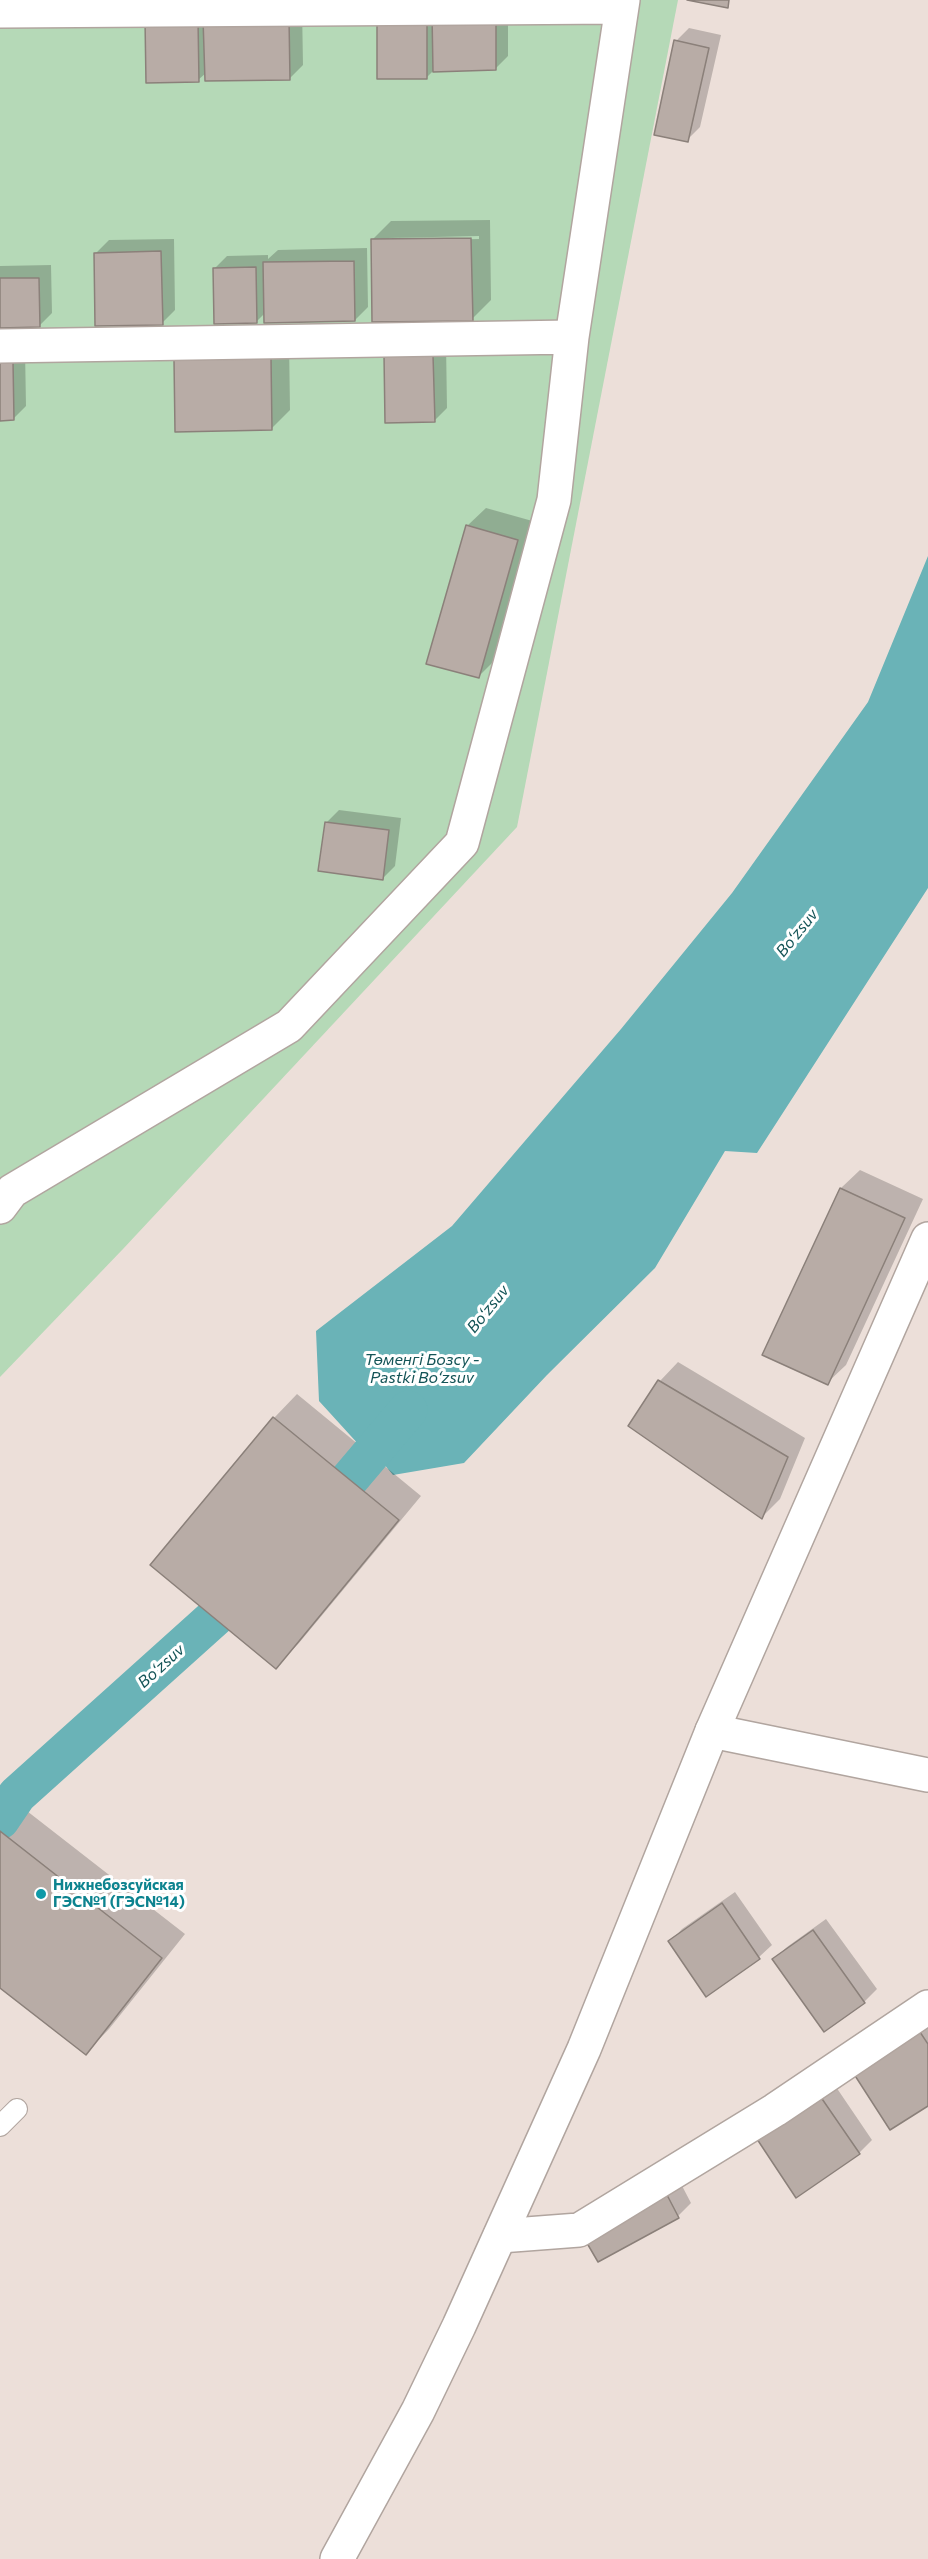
<!DOCTYPE html>
<meta charset="utf-8">
<style>
body{margin:0}
canvas{display:block;background:#ecdfd9}
</style>
<canvas width="928" height="2559"></canvas>
<script>
const ctx = document.querySelector('canvas').getContext('2d');
ctx.lineJoin = 'round';
function fillPath(path, color) {
  ctx.fillStyle = color;
  ctx.fill(path, 'evenodd');
}
function shape(rows) {
  const path = new Path2D();
  for (const r of rows) {
    path.moveTo(r[0], r[1]);
    for (let i = 2; i < r.length; i += 2) path.lineTo(r[i], r[i + 1]);
  }
  return path;
}
function stroke(path, color, width, dash) {
  ctx.strokeStyle = color;
  ctx.lineWidth = width;
  ctx.lineCap = dash ? 'butt' : 'round';
  ctx.setLineDash(dash || []);
  ctx.stroke(path);
}
function label(font, color, halo, rows, align = 'center') {
  ctx.font = font + ' Commissioner,sans-serif';
  ctx.lineWidth = 6;
  ctx.setLineDash([]);
  ctx.textBaseline = 'middle';
  ctx.strokeStyle = halo;
  ctx.fillStyle = color;
  for (const [text, x, y, turn = 0] of rows) {
    ctx.save();
    ctx.translate(x, y);
    ctx.rotate((+turn || 0) * Math.PI / 180);
    ctx.textAlign = isNaN(turn) ? turn : align;
    if (halo) ctx.strokeText(text, 0, 0);
    ctx.fillText(text, 0, 0);
    ctx.restore();
  }
}
fillPath(shape([
 [0,0,678,0,517,827,123,1249,0,1377]
]), '#b5d9b7');
fillPath(shape([
 [928,556,928,888,757,1153,725,1151,655,1268,547,1375,464,1463,393,1475,374,1452,360,1446,319,1401,316,1331,452,1226,621,1029,732,893,868,702]
]), '#6ab3b7');
fillPath(shape([
 [508,1,508,56,495,69,434,70,427,77,378,15],
 [302,6,303,65,290,78,206,73,198,80,147,21],
 [689,28,721,35,700,127,687,140,676,41],
 [490,220,491,300,472,319,372,240,391,221],
 [479,236,479,239,389,241,389,238],
 [174,239,175,310,162,323,96,253,109,240],
 [367,248,368,307,355,320,266,312,256,322,214,269,227,256,268,255,268,259,278,250],
 [51,265,52,313,39,326,0,327,0,266],
 [289,340,290,410,271,429,176,360,195,342],
 [446,343,447,408,434,421,385,356],
 [0,349,25,349,26,406,13,419,0,419],
 [486,508,536,522,497,658,478,677,467,526],
 [339,810,401,818,395,866,382,879,326,823],
 [860,1170,923,1199,846,1365,827,1383,764,1355,841,1188],
 [678,1362,805,1438,780,1499,762,1517,660,1381],
 [297,1394,421,1496,299,1643,276,1667,152,1565,274,1418],
 [0,1790,185,1934,109,2029,86,2053,0,1986],
 [735,1892,772,1945,759,1957,706,1994,670,1942,682,1929],
 [826,1919,877,1989,864,2002,774,1959,787,1947],
 [928,2019,928,2104,854,2072],
 [832,2081,872,2140,859,2153,757,2136],
 [680,2182,691,2203,678,2216,598,2260]
]), '#0003');
stroke(shape([
 [314,1521,408,1410],
 [0,1820,17,1795,254,1582]
]), '#6ab3b7', 39);
const building = shape([
 [687,0,729,0,728,8,687,0],
 [496,13,496,70,433,72,432,14,496,13],
 [427,14,427,79,377,79,377,15,427,14],
 [289,18,290,80,205,81,203,19,289,18],
 [198,19,199,82,146,83,145,20,198,19],
 [674,40,709,48,688,142,654,135,674,40],
 [471,238,473,321,372,322,371,239,471,238],
 [161,251,163,325,95,326,94,253,161,251],
 [354,261,355,321,264,323,263,262,354,261],
 [256,267,257,323,214,324,213,268,256,267],
 [0,278,39,278,40,327,0,328,0,278],
 [384,355,433,355,435,422,385,423,384,355],
 [271,358,272,430,175,432,174,360,271,358],
 [0,361,13,361,14,420,0,421,0,361],
 [466,525,518,540,479,678,426,664,466,525],
 [325,822,389,830,383,880,318,871,325,822],
 [840,1188,905,1218,828,1385,762,1355,840,1188],
 [658,1380,788,1457,762,1519,628,1426,658,1380],
 [273,1417,399,1520,276,1669,150,1565,273,1417],
 [0,1831,162,1958,86,2055,0,1988,0,1831],
 [722,1903,760,1959,706,1997,668,1941,722,1903],
 [813,1930,865,2003,824,2032,772,1959,813,1930],
 [918,2029,928,2044,928,2106,890,2130,852,2071,918,2029],
 [818,2093,860,2154,796,2198,755,2136,818,2093],
 [666,2193,679,2218,598,2262,584,2238,666,2193]
]);
fillPath(building, '#b8aca6');
stroke(building, '#8b807a', 1.5);
const service = shape([
 [0,2126,17,2109]
]);
const minor = shape([
 [0,11,622,7],
 [0,346,572,337],
 [0,1207,12,1191,289,1026,462,843,554,500,572,337,623,0],
 [712,1731,928,1775],
 [500,2236,579,2230,775,2110,928,2007]
]);
const secondary = shape([
 [337,2559,418,2411,459,2326,584,2049,712,1731,928,1239]
]);
stroke(service, '#b1a59f', 22);
stroke(minor, '#b1a59f', 36);
stroke(secondary, '#b1a59f', 36);
stroke(service, '#fff', 20);
stroke(minor, '#fff', 33);
stroke(secondary, '#fff', 33);
for (const [x, y, r, color] of [
 [41,1894,6,"#0f9aa8"]
]) {
  const dot = new Path2D();
  dot.arc(x, y, r, 0, 2 * Math.PI);
  ctx.fillStyle = color;
  ctx.fill(dot);
  stroke(dot, '#fff', 2);
}
label('bold 15px', '#0d838f', '#fff', [
 ["Нижнебозсуйская",53,1885],
 ["ГЭС№1 (ГЭС№14)",53,1902]
], 'left');
label('italic 16px', '#145457', '#fff', [
 ["Boʻzsuv",797,933,-51],
 ["Boʻzsuv",488,1309,-51],
 ["Төменгі Бозсу -",422,1360],
 ["Pastki Boʻzsuv",422,1378],
 ["Boʻzsuv",161,1666,-42]
]);
</script>
